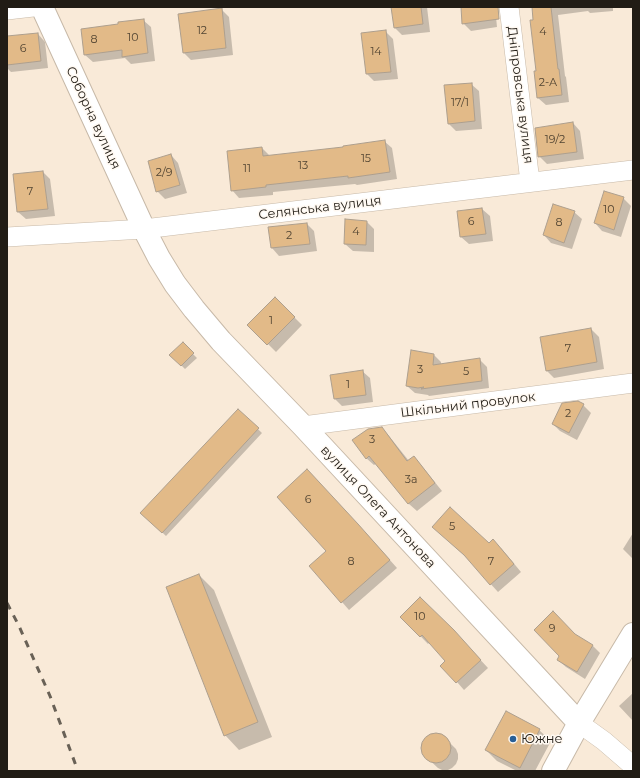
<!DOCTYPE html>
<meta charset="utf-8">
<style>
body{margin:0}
#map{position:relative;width:640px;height:778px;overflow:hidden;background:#f9ead8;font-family:Montserrat,sans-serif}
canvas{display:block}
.frame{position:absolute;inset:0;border:8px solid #211c15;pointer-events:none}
</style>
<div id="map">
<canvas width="640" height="778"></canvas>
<div class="frame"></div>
</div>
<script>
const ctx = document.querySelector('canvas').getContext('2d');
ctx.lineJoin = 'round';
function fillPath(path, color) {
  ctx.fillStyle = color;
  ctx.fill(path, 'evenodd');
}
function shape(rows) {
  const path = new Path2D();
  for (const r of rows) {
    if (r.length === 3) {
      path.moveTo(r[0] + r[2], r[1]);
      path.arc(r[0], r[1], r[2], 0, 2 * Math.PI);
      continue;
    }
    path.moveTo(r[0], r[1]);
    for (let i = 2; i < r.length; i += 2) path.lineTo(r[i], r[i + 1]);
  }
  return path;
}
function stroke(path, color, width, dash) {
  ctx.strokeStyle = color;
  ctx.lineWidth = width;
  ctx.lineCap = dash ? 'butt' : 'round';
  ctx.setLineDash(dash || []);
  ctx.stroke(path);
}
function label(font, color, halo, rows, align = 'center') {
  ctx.font = font + ' Montserrat,sans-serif';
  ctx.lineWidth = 3;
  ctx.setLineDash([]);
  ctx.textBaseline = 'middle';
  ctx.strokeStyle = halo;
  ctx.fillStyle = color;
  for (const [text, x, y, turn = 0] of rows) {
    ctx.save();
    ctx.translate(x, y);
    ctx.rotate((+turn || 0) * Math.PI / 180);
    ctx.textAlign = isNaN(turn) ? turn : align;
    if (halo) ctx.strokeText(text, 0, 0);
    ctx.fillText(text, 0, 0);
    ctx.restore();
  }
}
fillPath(shape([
 [392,7,427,7,430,32,402,35,394,27],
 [462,7,495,7,497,27,471,31,463,23],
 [533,7,613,7,613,11,590,13,588,11,558,15,565,76,566,77,569,102,546,105,538,98,534,21],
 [221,9,229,17,233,55,191,60,184,53],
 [143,20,151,27,155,61,131,64,125,58,93,62,85,55,119,25],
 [385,31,393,39,398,79,374,81,367,74],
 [38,34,45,42,48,68,11,72,7,68,7,37],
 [471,84,479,91,482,129,456,131,449,124],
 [573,123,580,131,584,159,547,164,539,156],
 [384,141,392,148,397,179,357,185,355,184,273,192,273,195,239,198,232,190,262,148,270,156,344,148],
 [171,155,178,163,187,193,165,199,157,191],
 [43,172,50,179,55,216,26,219,18,212,14,175],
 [623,198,631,206,621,237,602,231,595,223],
 [482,209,490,216,493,241,469,244,461,237,458,212],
 [574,212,582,219,572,249,551,243,544,235],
 [346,221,367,222,374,229,374,252,353,251,345,244],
 [307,224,314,231,317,251,279,256,272,248,269,228],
 [275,298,302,325,276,352,249,325],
 [591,329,599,337,604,369,554,378,546,370],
 [183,344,197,358,185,369,171,355],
 [412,351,434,355,441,362,441,365,479,359,487,367,489,388,429,396,428,395,415,393,407,386],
 [362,371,370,378,373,402,342,406,335,399],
 [583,405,591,413,577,440,560,431,553,424],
 [238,410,262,433,166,536,142,513],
 [381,428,389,436,409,461,414,457,421,465,442,491,417,511,409,504,377,463,374,465,366,458],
 [365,532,397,568,349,610,342,602],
 [633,533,633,559,623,549],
 [441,534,501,548,521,572,498,592,467,558],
 [199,575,214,590,272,737,239,750,225,735],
 [402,617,461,639,488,668,464,690,457,682,447,661,430,642,428,644],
 [575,636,592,645,600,653,585,679,566,667,558,660],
 [633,693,633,721,619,706],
 [539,730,551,741,535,771,517,771,497,761,486,750],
 [435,735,440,735,445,738,456,749,458,754,458,759,456,764,452,768,448,770,442,770,438,768,426,757,423,753,423,745,425,741,431,736]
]), '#0003');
const building = shape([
 [391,7,421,7,423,24,394,28,391,7],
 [461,7,498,7,499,19,462,24,461,7],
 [532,7,551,7,558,69,559,69,562,95,537,98,534,71,536,71,530,20,533,20,532,7],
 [222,8,226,48,183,53,178,14,222,8],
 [144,19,148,53,122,57,122,50,84,55,81,29,118,24,118,22,144,19],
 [386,30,391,72,366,74,361,33,386,30],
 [38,33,41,61,7,65,7,36,38,33],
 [472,83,475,121,448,124,444,85,472,83],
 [573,122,577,152,538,157,535,128,573,122],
 [385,140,390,172,348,178,348,176,266,185,266,187,231,191,227,151,262,147,263,156,343,147,343,146,385,140],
 [171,154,180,185,156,192,148,161,171,154],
 [43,171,48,209,17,212,13,174,43,171],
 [604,191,624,197,614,230,594,223,604,191],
 [553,204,575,211,564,243,543,235,553,204],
 [482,208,486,234,460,237,457,211,482,208],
 [345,219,367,221,366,245,344,244,345,219],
 [307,223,310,244,271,248,268,227,307,223],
 [275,297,295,317,267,345,247,325,275,297],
 [591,328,597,362,546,371,540,337,591,328],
 [183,342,194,353,181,366,169,355,183,342],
 [411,350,434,354,433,365,480,358,482,381,421,389,424,387,418,388,406,386,411,350],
 [363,370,366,395,334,399,330,375,363,370],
 [578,401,584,404,569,433,552,424,562,403,578,401],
 [238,409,259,428,162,533,140,513,238,409],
 [382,427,407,461,414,456,435,483,408,504,369,456,366,459,352,440,368,429,382,427],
 [307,469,358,524,390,560,341,603,309,566,326,551,277,497,307,469],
 [450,507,489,543,493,539,514,564,490,585,464,555,432,527,450,507],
 [199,574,258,722,224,736,166,587,199,574],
 [420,597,454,630,481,660,456,683,440,666,445,661,422,635,420,637,400,617,420,597],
 [553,611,575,634,593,645,577,672,557,660,559,656,534,630,553,611],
 [506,711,540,729,520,768,485,750,506,711],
 [436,748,15]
]);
fillPath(building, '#e2ba88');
stroke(building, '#ad9f8e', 1);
const street = shape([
 [509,7,530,182],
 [7,10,33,7],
 [7,237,144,229,633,170],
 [303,426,633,383],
 [579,723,604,741,633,766]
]);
const secondary = shape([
 [42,7,144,229,159,258,175,284,194,309,221,341,303,426,579,723],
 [553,771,579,723,633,634]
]);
stroke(street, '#c7b9a8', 20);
stroke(secondary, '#c7b9a8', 24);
stroke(street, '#fff', 19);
stroke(secondary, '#fff', 22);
stroke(shape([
 [7,603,19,626,50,696,78,771]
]), '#696156', 3, [7, 7]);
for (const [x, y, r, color] of [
 [513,739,4,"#285f97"]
]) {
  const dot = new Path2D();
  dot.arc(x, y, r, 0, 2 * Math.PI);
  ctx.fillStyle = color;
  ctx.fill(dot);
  stroke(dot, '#fff9f2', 1.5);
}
label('11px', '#514432', null, [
 ["12",202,31],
 ["4",543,32],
 ["10",133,38],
 ["8",94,40],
 ["6",23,49],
 ["14",376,52],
 ["2-А",548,83],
 ["17/1",460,103],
 ["19/2",555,140],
 ["15",366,159],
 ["13",303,166],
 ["11",247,169],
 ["2/9",164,173],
 ["7",30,192],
 ["10",609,210],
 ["6",471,222],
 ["8",559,223],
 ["4",356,232],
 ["2",289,236],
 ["1",271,321],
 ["7",568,349],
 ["3",420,370],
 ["5",466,372],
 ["1",348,385],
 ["2",568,414],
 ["3",372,440],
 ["3а",411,480],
 ["6",308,500],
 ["5",452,527],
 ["8",351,562],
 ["7",491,562],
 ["10",420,617],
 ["9",552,629]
]);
label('13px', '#211c15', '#fff9f2', [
 ["Дніпровська вулиця",520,95,83],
 ["Соборна вулиця",93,118,65],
 ["Селянська вулиця",320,208,-7],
 ["Шкільний провулок",468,405,-7],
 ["вулиця Олега Антонова",378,507,47]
]);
label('13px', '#211c15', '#fff9f2', [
 ["Южне",521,739]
], 'left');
</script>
